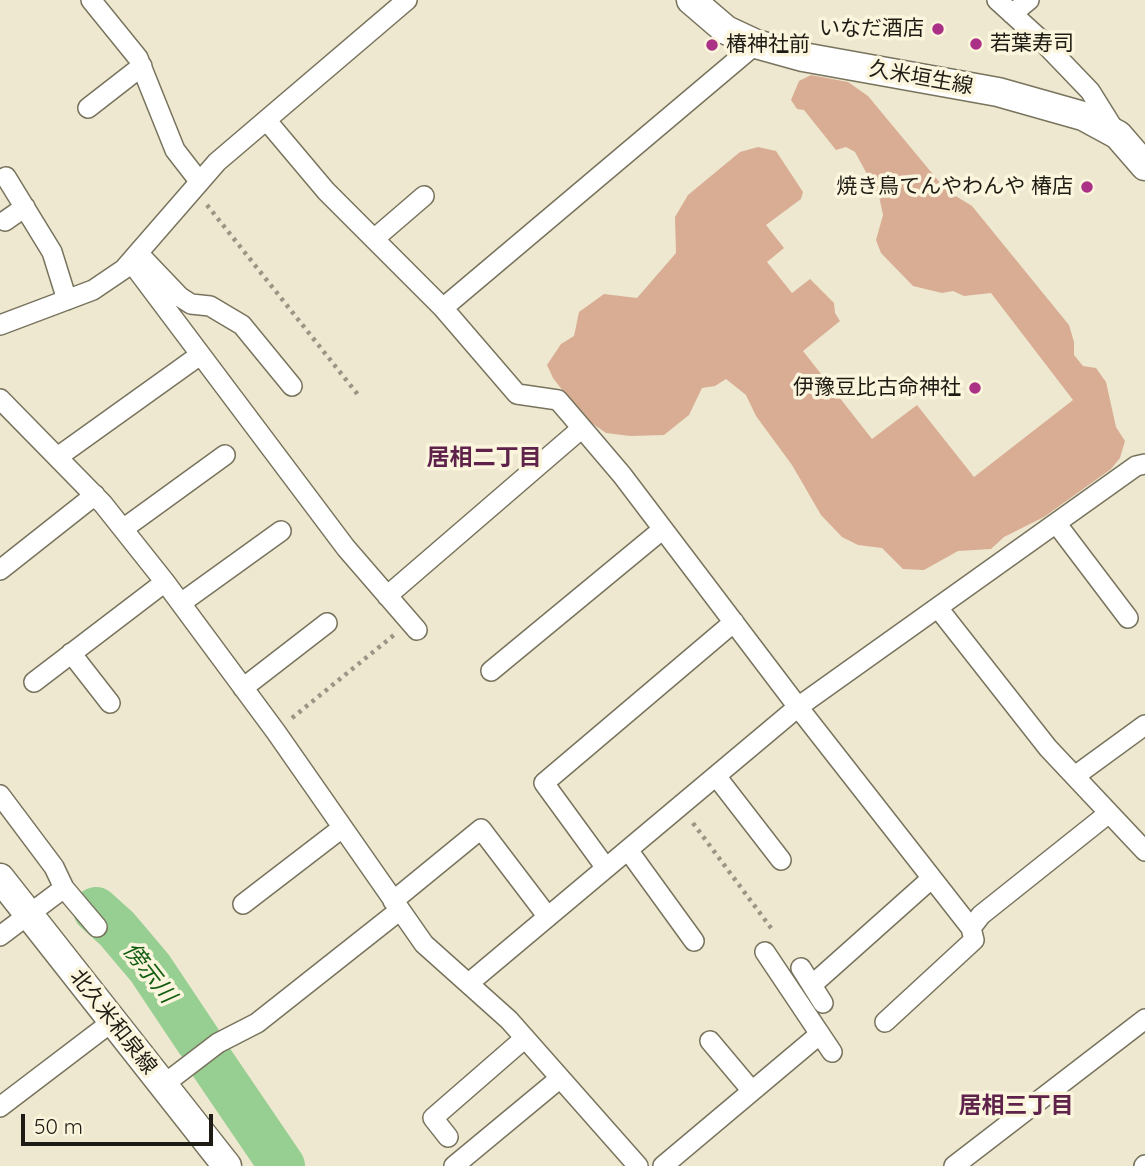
<!DOCTYPE html>
<meta charset="utf-8">
<style>
body{margin:0}
#map{position:relative;width:1145px;height:1166px;overflow:hidden;background:#eee8d0;font-family:Quicksand,sans-serif}
canvas{display:block}
.scale{position:absolute;left:21px;top:1114px;width:192px;height:32px;box-sizing:border-box;border:4px solid #1d1b13;border-top:0;padding-left:9px;font-size:21px;line-height:24px;white-space:nowrap;color:#1d1b13;-webkit-text-stroke:5px #fbf5dd;paint-order:stroke}
</style>
<div id="map">
<canvas width="1145" height="1166"></canvas>
<div class="scale">50 m</div>
</div>
<script>
const ctx = document.querySelector('canvas').getContext('2d');
ctx.lineJoin = 'round';
function fillPath(path, color) {
  ctx.fillStyle = color;
  ctx.fill(path, 'evenodd');
}
function shape(rows) {
  const path = new Path2D();
  for (const r of rows) {
    path.moveTo(r[0], r[1]);
    for (let i = 2; i < r.length; i += 2) path.lineTo(r[i], r[i + 1]);
  }
  return path;
}
function stroke(path, color, width, dash) {
  ctx.strokeStyle = color;
  ctx.lineWidth = width;
  ctx.lineCap = dash ? 'butt' : 'round';
  ctx.setLineDash(dash || []);
  ctx.stroke(path);
}
function label(font, color, halo, rows, align = 'center') {
  ctx.font = font + ' Quicksand,"Noto Sans JP",sans-serif';
  ctx.lineWidth = 7;
  ctx.setLineDash([]);
  ctx.textBaseline = 'middle';
  ctx.strokeStyle = halo;
  ctx.fillStyle = color;
  for (const [text, x, y, turn = 0] of rows) {
    ctx.save();
    ctx.translate(x, y);
    ctx.rotate((+turn || 0) * Math.PI / 180);
    ctx.textAlign = isNaN(turn) ? turn : align;
    if (halo) ctx.strokeText(text, 0, 0);
    ctx.fillText(text, 0, 0);
    ctx.restore();
  }
}
fillPath(shape([
 [811,75,848,82,868,96,946,190,972,206,1069,325,1074,342,1074,355,1083,366,1096,368,1106,382,1116,427,1125,441,1120,458,1111,469,1044,517,1004,537,991,549,958,551,924,570,903,569,882,548,858,545,842,537,821,515,792,465,756,416,746,395,726,379,715,386,702,388,689,415,664,435,630,436,606,433,583,417,553,378,547,365,561,344,574,336,579,312,604,294,637,298,676,253,675,217,688,195,740,152,758,147,776,151,803,192,801,199,766,225,784,248,767,262,792,293,810,279,834,303,835,313,840,321,803,351,872,439,917,405,974,477,1073,400,991,293,964,296,953,291,942,293,913,286,881,253,876,240,883,215,879,196,855,152,846,147,836,150,804,110,797,109,791,100,799,81]
]), '#d8ad94');
stroke(shape([
 [96,910,117,929,150,968,198,1040],
 [212,1063,282,1166]
]), '#97ce92', 46);
const street = shape([
 [91,0,138,58,175,150,199,181],
 [997,0,1041,40,1090,91,1115,131],
 [1012,14,1029,0],
 [88,108,142,66],
 [267,121,326,191,443,308,517,394,558,400,582,428,622,475,798,707,971,928],
 [6,177,52,252,67,300],
 [5,221,25,207],
 [374,239,424,196],
 [139,254,180,297,191,304,210,306,242,325,292,386],
 [131,262,346,548,417,630],
 [443,308,756,44],
 [0,325,93,290,124,269,217,162,407,0],
 [0,399,103,504,165,582,276,732,424,944,509,1020,638,1166],
 [59,456,200,355],
 [1056,523,1128,618],
 [123,529,225,455],
 [0,570,95,495],
 [387,596,582,428],
 [181,603,281,531],
 [938,608,1048,748,1145,851],
 [71,653,110,703],
 [491,671,663,529],
 [34,682,165,582],
 [243,688,327,623],
 [716,776,781,860],
 [1075,776,1145,725],
 [0,795,54,867,64,888,97,927],
 [628,850,694,941],
 [606,868,544,783,734,622],
 [393,901,481,829,548,917],
 [243,904,342,828],
 [0,936,64,888],
 [765,952,832,1052],
 [801,968,823,1003],
 [469,983,798,707,1136,466,1145,464],
 [812,985,932,878],
 [885,1022,974,940,971,928,981,915,1109,813],
 [710,1041,752,1091],
 [163,1085,218,1043,257,1023,400,910],
 [0,1107,113,1021],
 [448,1137,433,1118,525,1038],
 [454,1166,559,1079],
 [663,1166,820,1034],
 [954,1166,1145,1019],
 [1144,1166,1145,1165]
]);
const secondary = shape([
 [691,0,726,30,756,44,803,57,998,92,1083,116,1118,135,1145,166],
 [0,878,227,1166]
]);
stroke(street, '#78735d', 22);
stroke(secondary, '#78735d', 31);
stroke(shape([
 [207,205,359,396],
 [292,718,394,635],
 [693,823,774,932]
]), '#9a9584', 4.5, [3.5, 5]);
stroke(street, '#fff', 19);
stroke(secondary, '#fff', 28);
for (const [x, y, r, color] of [
 [938,29,7,"#ab3186"],
 [976,44,7,"#ab3186"],
 [712,45,7,"#ab3186"],
 [1087,187,7,"#ab3186"],
 [975,388,7,"#ab3186"]
]) {
  const dot = new Path2D();
  dot.arc(x, y, r, 0, 2 * Math.PI);
  ctx.fillStyle = color;
  ctx.fill(dot);
  stroke(dot, '#fbf5dd', 2.5);
}
label('21px', '#1d1b13', '#fbf5dd', [
 ["いなだ酒店",924,29],
 ["若葉寿司",990,44,"left"],
 ["椿神社前",726,45,"left"],
 ["焼き鳥てんやわんや 椿店",1073,187],
 ["伊豫豆比古命神社",961,388]
], 'right');
label('21px', '#1d1b13', '#fbf5dd', [
 ["久米垣生線",921,78,10],
 ["北久米和泉線",113,1022,52]
]);
label('bold 23px', '#5f234b', '#fbf5dd', [
 ["居相二丁目",484,458],
 ["居相三丁目",1016,1106]
]);
label('italic 23px', '#125d10', '#fbf5dd', [
 ["傍示川",149,973,52]
]);
</script>
